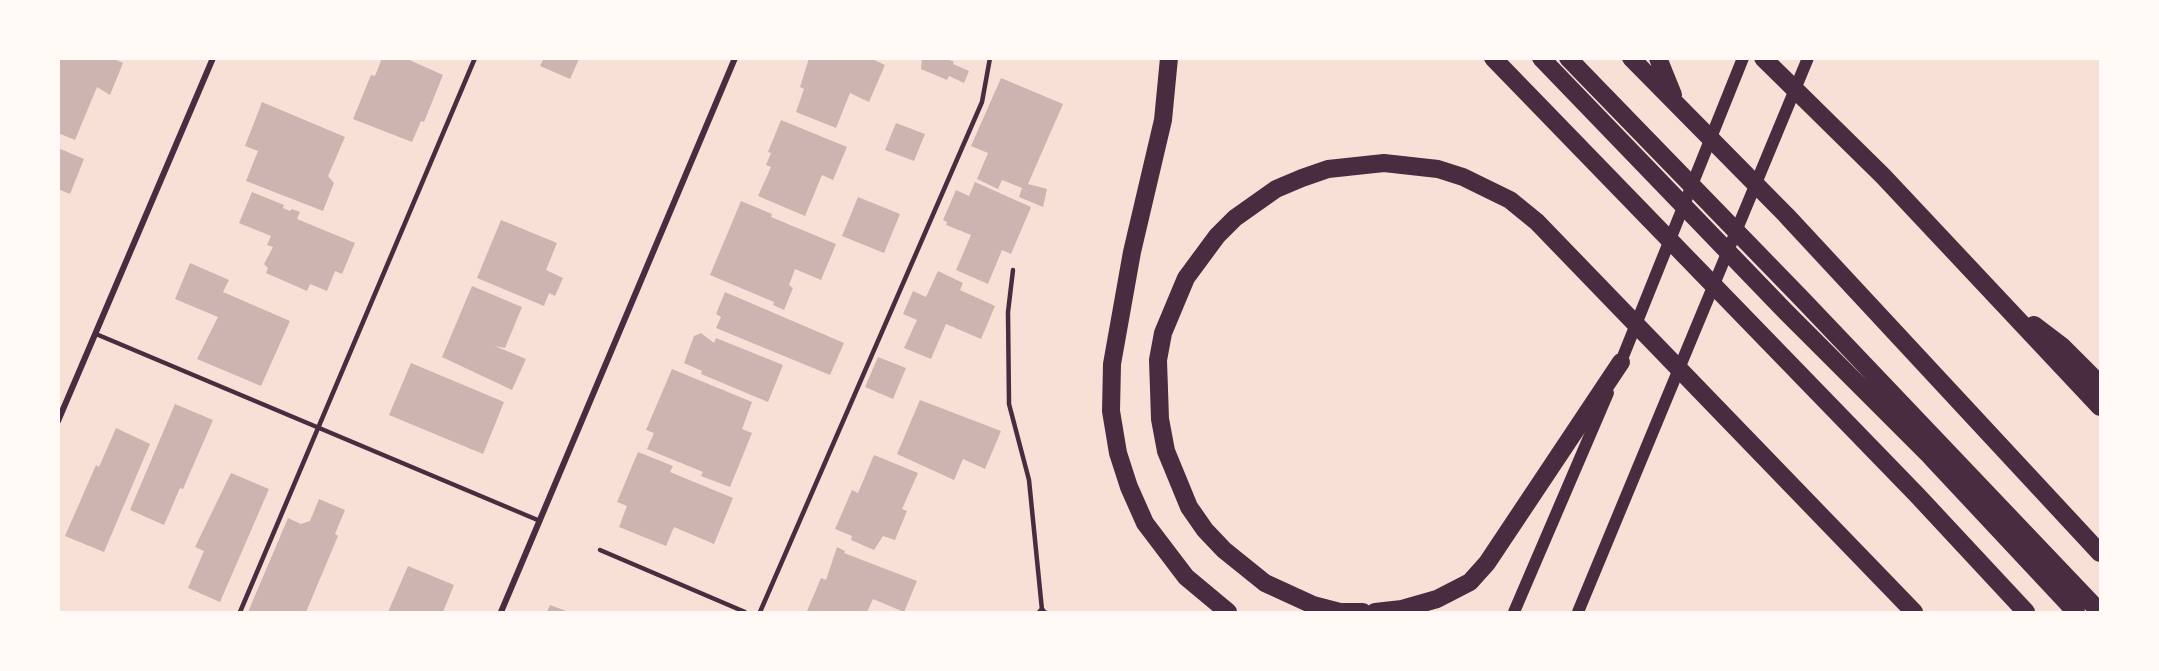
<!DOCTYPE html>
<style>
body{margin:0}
#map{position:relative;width:2159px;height:671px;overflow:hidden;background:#f7e1d7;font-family:"Fira Sans",sans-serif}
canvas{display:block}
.frame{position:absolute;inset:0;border:60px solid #fffaf5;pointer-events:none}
</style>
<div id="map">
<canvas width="2159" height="671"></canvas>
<div class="frame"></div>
</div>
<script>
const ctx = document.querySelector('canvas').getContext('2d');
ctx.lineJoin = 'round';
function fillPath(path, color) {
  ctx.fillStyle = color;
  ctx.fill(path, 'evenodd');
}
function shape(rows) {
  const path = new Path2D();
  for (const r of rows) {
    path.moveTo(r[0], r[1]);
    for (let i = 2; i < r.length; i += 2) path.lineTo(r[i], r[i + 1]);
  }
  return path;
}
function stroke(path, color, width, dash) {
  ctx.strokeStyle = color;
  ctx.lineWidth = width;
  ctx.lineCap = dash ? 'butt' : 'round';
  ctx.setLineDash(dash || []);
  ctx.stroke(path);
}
fillPath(shape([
 [58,58,112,58,123,63,110,95,97,87,75,140,58,133],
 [382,58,405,58,443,75,424,122,421,121,412,142,353,119,371,75,375,76],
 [544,58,578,58,579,59,570,79,540,66],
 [809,58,870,58,885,65,869,102,850,93,836,128,796,112,804,89,800,87],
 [922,58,945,58,954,62,953,64,969,71,964,83,949,76,947,80,921,69],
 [1001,78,1063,104,1028,184,1047,189,1043,207,1019,197,1022,188,1002,180,998,189,977,179,988,153,971,146],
 [262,102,345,137,328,176,334,183,323,211,246,181,258,151,245,146],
 [781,120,847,147,833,180,822,175,805,216,758,196,771,167,766,165,771,153,768,152],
 [896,123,925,134,914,161,885,150],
 [58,148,84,159,70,194,58,189],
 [975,182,1031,207,1011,254,1002,250,988,284,956,270,971,235,946,225,947,222,943,220,956,190,969,196],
 [252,192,284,205,283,208,290,211,292,209,300,212,297,219,355,243,342,274,335,271,327,291,310,284,307,291,266,273,268,268,264,264,273,247,267,245,271,236,239,223],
 [858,197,900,214,884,253,842,236],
 [741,201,772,214,771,217,836,244,821,280,795,269,789,285,793,288,784,310,773,305,774,302,710,275],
 [501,220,557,243,546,270,563,278,555,296,549,293,544,306,477,278],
 [190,263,229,280,223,292,290,321,261,386,197,359,218,317,175,299],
 [938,271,963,283,960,290,995,306,981,339,946,324,931,359,904,348,917,320,903,314,913,291,926,297],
 [472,286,522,307,505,348,495,346,526,359,512,390,442,357],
 [725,292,844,343,830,375,716,328,721,317,716,314],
 [701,333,714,343,716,338,783,365,768,402,701,374,702,371,684,363,694,336],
 [878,357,906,368,893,399,865,387],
 [411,363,504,402,483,454,389,415],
 [672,369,752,402,742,429,752,433,730,487,701,476,703,472,647,449,654,433,646,430],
 [920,400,1001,431,985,469,963,459,954,480,897,454],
 [175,404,213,420,183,489,180,488,164,525,130,510],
 [116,428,150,444,104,552,65,536,96,465,99,467],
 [638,452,673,466,670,472,733,498,714,544,674,527,666,546,619,527,627,506,617,502],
 [874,455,918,473,902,509,907,511,895,540,883,536,874,550,851,540,852,536,835,529,852,490,858,493],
 [231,473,269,489,220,602,188,588,204,551,195,547],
 [319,499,345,510,335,534,338,536,306,612,248,612,288,518,301,524,310,521],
 [837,547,845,551,844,553,917,581,904,612,873,599,867,612,807,611,821,578,826,580],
 [408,566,454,585,443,612,388,612],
 [550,605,569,612,547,612]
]), '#ccb4b1');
stroke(shape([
 [1013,270,1008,312,1009,404,1029,480,1042,610,1045,612],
 [96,334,540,521],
 [600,550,745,612],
 [240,612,475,58],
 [760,612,982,102,990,58]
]), '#4a2c40', 4.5);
stroke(shape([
 [58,421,213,58],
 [501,612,735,58],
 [1040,612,1042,610]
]), '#4a2c40', 6);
stroke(shape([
 [1618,369,1743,58],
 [1514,612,1608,393],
 [1578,612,1808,58]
]), '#4a2c40', 12);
stroke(shape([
 [1169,58,1163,120,1132,252,1112,364,1111,411,1118,453,1129,487,1145,523,1186,577,1228,612],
 [1493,58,1917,495,2026,612],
 [1541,58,1785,311,1930,456,2076,612],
 [1568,58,1802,299,2100,612],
 [1631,58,1786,215,2100,553],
 [1658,58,1673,95],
 [1763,58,1883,176,2100,407],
 [2034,325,2063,347,2100,384],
 [1363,612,1340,612,1313,605,1265,583,1224,550,1205,530,1189,507,1166,451,1160,419,1158,360,1163,333,1186,278,1217,236,1235,218,1276,189,1302,178,1328,169,1384,163,1438,169,1463,177,1510,200,1537,222,1914,612],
 [1375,612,1402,609,1437,599,1470,582,1487,563,1621,362]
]), '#4a2c40', 18);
</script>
